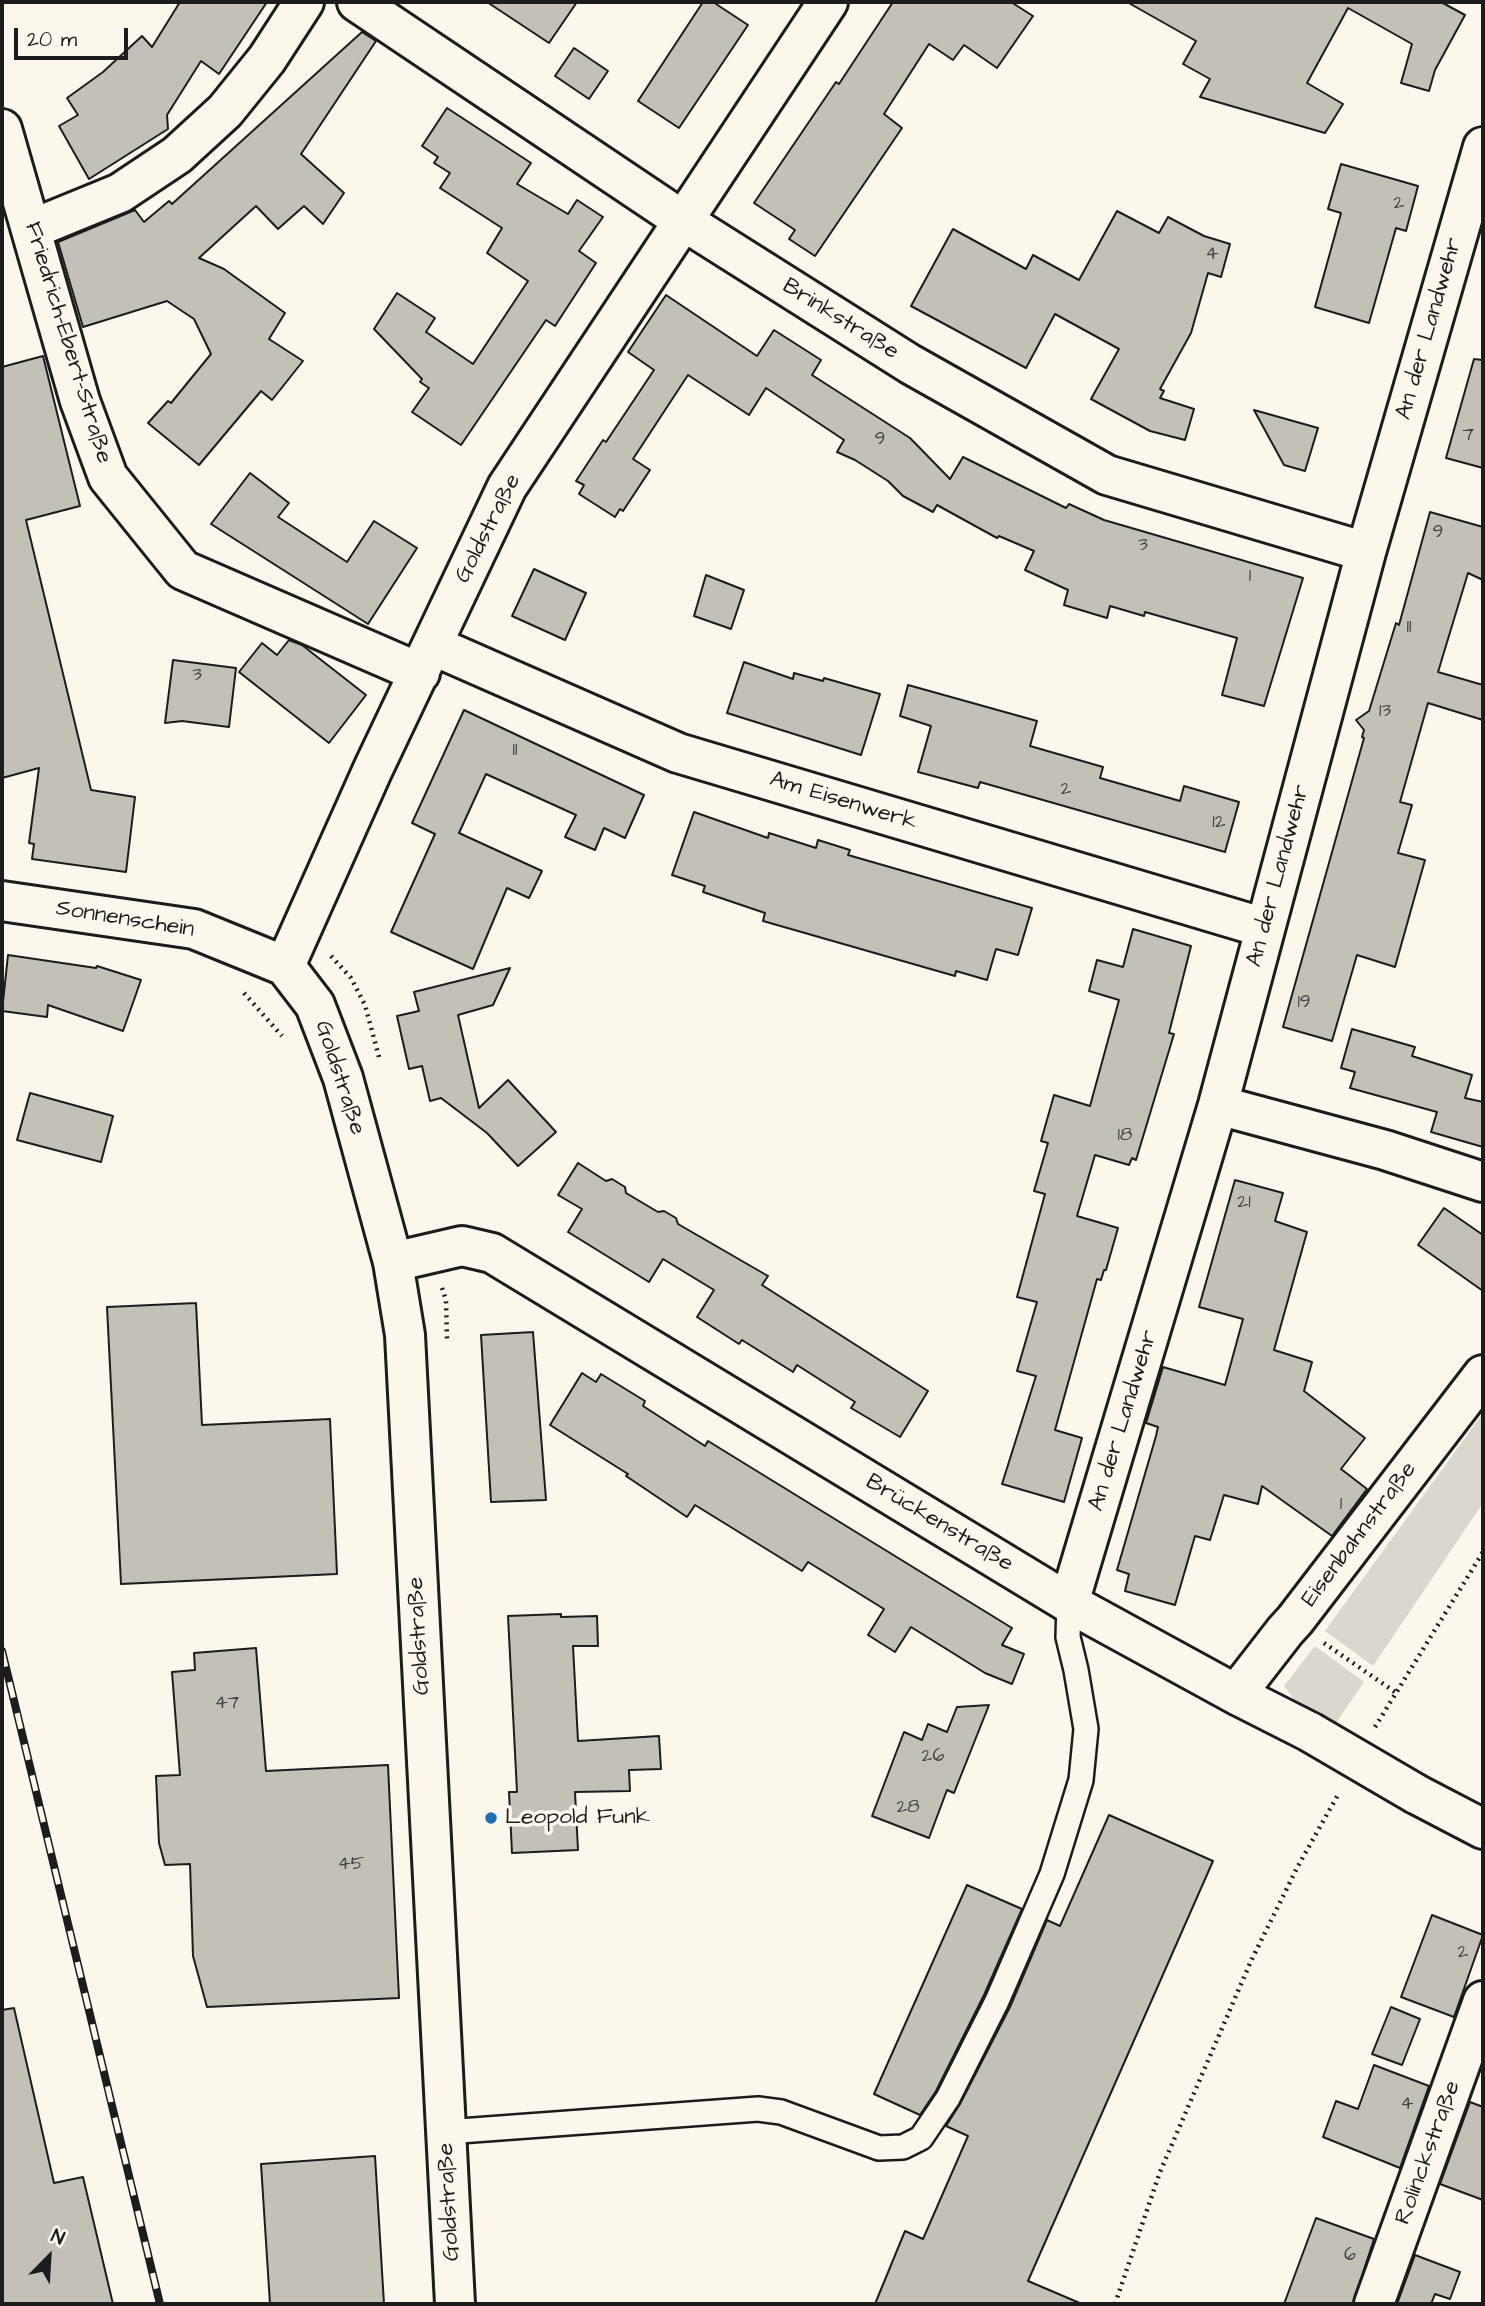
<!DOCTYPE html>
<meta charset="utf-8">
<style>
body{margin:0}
#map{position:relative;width:1485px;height:2306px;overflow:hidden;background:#fbf7ec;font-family:"Architects Daughter",sans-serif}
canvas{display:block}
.frame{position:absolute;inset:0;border:4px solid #1c1c1c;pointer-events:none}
.north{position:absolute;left:14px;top:2222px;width:70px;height:70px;-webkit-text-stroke:5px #fbf7ec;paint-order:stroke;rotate:24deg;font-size:19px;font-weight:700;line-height:28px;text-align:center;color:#1c1c1c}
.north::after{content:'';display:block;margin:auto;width:24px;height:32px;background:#1c1c1c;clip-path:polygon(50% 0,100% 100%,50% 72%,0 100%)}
.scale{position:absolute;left:14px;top:28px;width:114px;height:32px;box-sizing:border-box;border:4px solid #1c1c1c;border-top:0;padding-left:9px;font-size:21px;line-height:24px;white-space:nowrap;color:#1c1c1c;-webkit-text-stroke:5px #fbf7ec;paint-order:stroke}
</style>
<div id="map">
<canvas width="1485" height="2306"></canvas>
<div class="frame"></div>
<div class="north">N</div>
<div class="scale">20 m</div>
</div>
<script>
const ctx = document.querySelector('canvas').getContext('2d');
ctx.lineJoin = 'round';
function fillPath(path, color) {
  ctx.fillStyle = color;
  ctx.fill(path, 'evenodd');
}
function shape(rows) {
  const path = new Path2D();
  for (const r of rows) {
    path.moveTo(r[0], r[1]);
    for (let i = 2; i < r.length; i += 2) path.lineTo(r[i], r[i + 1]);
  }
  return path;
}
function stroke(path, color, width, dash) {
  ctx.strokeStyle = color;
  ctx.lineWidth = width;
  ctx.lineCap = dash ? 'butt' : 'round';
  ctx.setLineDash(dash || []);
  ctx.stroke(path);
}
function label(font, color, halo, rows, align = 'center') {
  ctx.font = font + ' "Architects Daughter",sans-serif';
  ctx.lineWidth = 7;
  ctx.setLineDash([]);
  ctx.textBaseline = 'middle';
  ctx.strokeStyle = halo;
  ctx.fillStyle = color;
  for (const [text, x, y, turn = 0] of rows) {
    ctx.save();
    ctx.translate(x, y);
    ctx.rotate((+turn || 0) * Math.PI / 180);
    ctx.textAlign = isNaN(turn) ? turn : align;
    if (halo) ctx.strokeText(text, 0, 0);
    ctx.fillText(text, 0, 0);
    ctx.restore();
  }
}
fillPath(shape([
 [1483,1413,1483,1503,1373,1666,1325,1631],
 [1315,1646,1364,1682,1334,1726,1297,1703,1284,1686]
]), '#dad7ce');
const building = shape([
 [180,2,267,2,219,74,201,61,167,115,168,129,89,179,59,126,78,115,67,98,103,72,142,36,152,47,180,2],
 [487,2,577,2,549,43,487,2],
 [703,2,713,2,748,25,679,128,638,101,703,2],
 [893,2,1011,2,1033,16,997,68,964,45,953,60,929,44,884,114,902,128,815,256,789,239,795,230,754,203,836,82,839,84,893,2],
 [1127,2,1441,2,1465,15,1435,70,1429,91,1401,83,1412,44,1348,8,1307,83,1343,104,1325,133,1200,97,1210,79,1183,64,1196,41,1127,2],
 [362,32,376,41,301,154,344,193,323,224,304,206,278,229,256,206,199,258,224,269,285,313,269,339,303,361,272,400,261,391,199,465,148,423,168,401,171,403,211,354,194,319,167,301,83,327,58,242,135,210,144,222,169,201,172,204,362,32],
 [574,48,608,71,589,99,555,76,574,48],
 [447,108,531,163,517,184,568,214,577,200,603,217,579,251,596,263,555,326,546,320,461,445,412,412,429,388,420,382,422,379,374,329,397,293,435,318,426,332,473,364,528,281,487,253,502,228,440,188,450,173,434,163,438,157,422,146,447,108],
 [1341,164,1418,186,1406,231,1396,228,1369,323,1315,307,1341,213,1328,209,1341,164],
 [1117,211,1159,233,1168,217,1204,236,1230,244,1221,277,1208,273,1191,333,1160,389,1164,391,1160,398,1194,409,1185,440,1150,431,1091,399,1119,349,1055,314,1026,368,911,306,953,229,1026,269,1033,255,1079,280,1117,211],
 [666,295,757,356,774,330,821,360,812,375,910,438,950,479,963,457,1066,508,1069,504,1104,520,1303,578,1264,706,1222,695,1237,638,1145,612,1144,616,1110,606,1107,618,1064,605,1068,590,1025,570,1034,551,999,536,997,538,937,505,933,512,903,496,888,481,855,460,837,452,844,440,766,388,749,415,688,375,633,459,650,470,623,511,620,509,615,517,579,494,584,485,576,481,603,440,606,442,654,370,628,352,666,295],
 [43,356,80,506,26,520,91,790,135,797,126,872,32,859,34,844,29,843,39,768,2,778,2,367,43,356],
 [1474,359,1483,360,1483,468,1446,458,1474,359],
 [1254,410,1318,428,1305,471,1284,465,1254,410],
 [250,473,289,503,278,517,347,562,374,521,417,548,368,624,211,524,250,473],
 [1430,512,1483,527,1483,580,1468,573,1438,672,1483,685,1483,720,1428,703,1400,802,1412,805,1398,853,1425,860,1395,967,1357,955,1332,1041,1283,1027,1364,738,1362,737,1364,730,1356,720,1369,711,1396,623,1399,625,1430,512],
 [534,569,586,593,565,640,512,616,534,569],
 [706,575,744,590,731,629,694,616,706,575],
 [289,640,302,645,366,695,329,743,239,672,262,643,277,655,289,640],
 [173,660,236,668,229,727,182,721,165,723,173,660],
 [744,662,793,679,794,673,823,681,824,678,880,694,861,755,727,713,744,662],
 [908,685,1037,721,1030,746,1103,767,1100,778,1180,801,1184,786,1239,802,1225,852,980,782,978,788,918,772,931,726,900,716,908,685],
 [464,710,644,795,625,838,604,828,595,850,565,837,576,815,486,774,459,833,542,871,529,898,507,888,473,969,391,932,435,834,412,823,464,710],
 [694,812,768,838,769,833,816,848,818,840,850,850,848,855,1032,908,1018,955,996,949,987,980,956,971,955,976,763,921,765,913,703,892,705,886,672,875,694,812],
 [1133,929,1191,946,1169,1033,1174,1034,1136,1160,1132,1158,1129,1165,1095,1155,1077,1216,1118,1228,1106,1270,1104,1270,1101,1280,1097,1279,1055,1430,1082,1438,1064,1502,1002,1484,1036,1376,1017,1371,1037,1302,1017,1297,1045,1194,1034,1191,1048,1143,1041,1141,1054,1095,1090,1106,1119,1000,1089,991,1097,960,1123,967,1133,929],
 [8,955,96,968,97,966,141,980,123,1031,48,1005,47,1017,2,1011,8,955],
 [510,968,493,1005,458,1015,479,1108,508,1080,556,1132,518,1166,487,1133,441,1098,430,1101,422,1066,409,1069,397,1016,419,1011,414,992,510,968],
 [1352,1029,1415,1047,1412,1056,1472,1075,1465,1098,1483,1102,1483,1147,1431,1132,1437,1112,1350,1088,1355,1072,1341,1068,1352,1029],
 [30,1093,113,1116,101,1162,17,1140,30,1093],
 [578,1163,606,1181,612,1179,625,1187,626,1193,658,1212,664,1211,676,1218,678,1224,768,1276,762,1285,928,1391,900,1437,851,1408,855,1402,797,1365,793,1372,742,1340,739,1344,697,1317,714,1290,663,1259,649,1282,568,1232,582,1209,558,1195,578,1163],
 [1235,1180,1283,1193,1275,1221,1307,1232,1274,1350,1312,1362,1304,1391,1365,1438,1341,1469,1367,1489,1332,1536,1262,1486,1258,1504,1224,1495,1210,1540,1195,1536,1175,1605,1125,1591,1129,1574,1117,1570,1156,1436,1158,1427,1146,1423,1163,1367,1225,1385,1243,1319,1199,1307,1235,1180],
 [1444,1208,1483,1235,1483,1291,1418,1245,1444,1208],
 [196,1303,202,1425,330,1419,337,1574,121,1584,107,1307,196,1303],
 [533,1332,546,1500,491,1502,481,1335,533,1332],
 [582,1373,596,1382,601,1374,645,1401,643,1406,705,1446,708,1441,1012,1628,1002,1645,1024,1654,1012,1684,985,1673,911,1627,895,1652,868,1635,884,1609,808,1562,802,1571,695,1505,687,1517,626,1476,628,1474,550,1425,582,1373],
 [561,1614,561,1617,597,1616,598,1646,573,1646,578,1741,659,1736,661,1769,629,1770,630,1791,575,1792,578,1850,512,1853,509,1792,517,1792,508,1616,561,1614],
 [256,1648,266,1771,388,1765,399,1998,207,2007,193,1956,190,1864,165,1865,159,1843,156,1776,180,1775,172,1672,195,1670,194,1653,256,1648],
 [989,1705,954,1793,947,1790,929,1838,872,1816,904,1732,922,1740,928,1724,947,1732,957,1707,989,1705],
 [1109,1815,1213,1861,1028,2281,1082,2304,875,2304,905,2231,923,2239,968,2136,946,2126,960,2104,1010,2007,1047,1920,1060,1926,1109,1815],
 [967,1885,1022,1909,984,1995,936,2091,920,2115,874,2094,967,1885],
 [1432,1915,1483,1935,1454,2017,1401,1997,1432,1915],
 [1391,2007,1420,2019,1402,2065,1372,2054,1391,2007],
 [14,2008,54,2183,83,2177,113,2304,2,2304,2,2010,14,2008],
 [1374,2065,1429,2086,1400,2168,1323,2137,1336,2101,1358,2109,1374,2065],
 [1470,2102,1483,2107,1483,2200,1440,2184,1470,2102],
 [375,2156,384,2304,270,2304,261,2164,375,2156],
 [1316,2218,1374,2239,1353,2304,1284,2304,1316,2218],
 [1415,2255,1460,2272,1450,2299,1435,2294,1431,2304,1397,2304,1415,2255]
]);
fillPath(building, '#c3c0b8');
stroke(building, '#1c1c1c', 2);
const service = shape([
 [446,2132,758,2109,781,2112,879,2148,903,2147,921,2138,948,2098,997,2001,1052,1874,1081,1780,1086,1729,1076,1670,1068,1637,1069,1603]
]);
const minor = shape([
 [357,2,682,220,910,364,1107,475,1366,552],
 [2,129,80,401,108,477,183,570,420,673],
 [32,229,120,193,177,155,225,111,267,59,304,2],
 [432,645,678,753,1265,928],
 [2,901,194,929,285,966,315,1005,343,1078,393,1262,405,1335,455,2304],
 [285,966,373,769,507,487,828,2],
 [1218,1105,1385,1150,1483,1182],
 [393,1262,462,1246,492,1253,1069,1603,1239,1696,1310,1732],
 [1069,1603,1218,1105,1366,552,1483,147],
 [1239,1696,1247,1680,1285,1631,1295,1620,1483,1375],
 [1416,1794,1483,1829],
 [1374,2304,1483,2001]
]);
stroke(service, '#1c1c1c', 28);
stroke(minor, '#1c1c1c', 44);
stroke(shape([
 [331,956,351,978,365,1005,379,1057],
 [244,993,282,1036],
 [442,1288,446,1300,447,1339],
 [1324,1643,1395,1692],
 [1375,1727,1483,1552],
 [1115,2304,1160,2172,1251,1961,1298,1866,1339,1793]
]), '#1c1c1c', 4.5, [2, 5]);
stroke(service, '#fbf7ec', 23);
stroke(minor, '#fbf7ec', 38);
const rail = shape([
 [2,1651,160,2304]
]);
stroke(rail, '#1c1c1c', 8);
stroke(rail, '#fbf7ec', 5, [16]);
const minorBridge = shape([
 [1310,1732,1416,1794]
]);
stroke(minorBridge, '#1c1c1c', 44, []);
stroke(minorBridge, '#fbf7ec', 38);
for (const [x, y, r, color] of [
 [491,1818,7,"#1f6fb2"]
]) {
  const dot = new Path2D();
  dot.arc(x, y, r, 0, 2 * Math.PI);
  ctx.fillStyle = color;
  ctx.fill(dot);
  stroke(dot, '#fbf7ec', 2.5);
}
label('19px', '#464543', null, [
 ["2",1399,204],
 ["4",1212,255],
 ["7",1468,436],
 ["9",880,440],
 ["9",1438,533],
 ["3",1143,546],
 ["1",1250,577],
 ["11",1409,628],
 ["3",197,676],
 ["13",1385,712],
 ["11",515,751],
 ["2",1066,790],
 ["12",1219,823],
 ["19",1304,1003],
 ["18",1125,1136],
 ["21",1244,1203],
 ["1",1341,1505],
 ["47",227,1704],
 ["26",933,1757],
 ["28",908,1808],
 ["45",351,1865],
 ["2",1463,1953],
 ["4",1407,2105],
 ["6",1350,2256]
]);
label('23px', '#1c1c1c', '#fbf7ec', [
 ["Brinkstraße",840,320,32],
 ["An der Landwehr",1430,329,-74],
 ["Friedrich-Ebert-Straße",67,343,73],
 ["Goldstraße",489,529,-63],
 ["Am Eisenwerk",843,802,17],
 ["An der Landwehr",1279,876,-75],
 ["Sonnenschein",125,920,9],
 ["Goldstraße",339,1078,72],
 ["An der Landwehr",1124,1421,-73],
 ["Brückenstraße",939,1524,31],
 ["Eisenbahnstraße",1360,1535,-53],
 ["Goldstraße",420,1636,-93],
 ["Rolinckstraße",1429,2153,-70],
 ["Goldstraße",450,2202,-93]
]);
label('23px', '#1c1c1c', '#fbf7ec', [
 ["Leopold Funk",505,1818]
], 'left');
</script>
